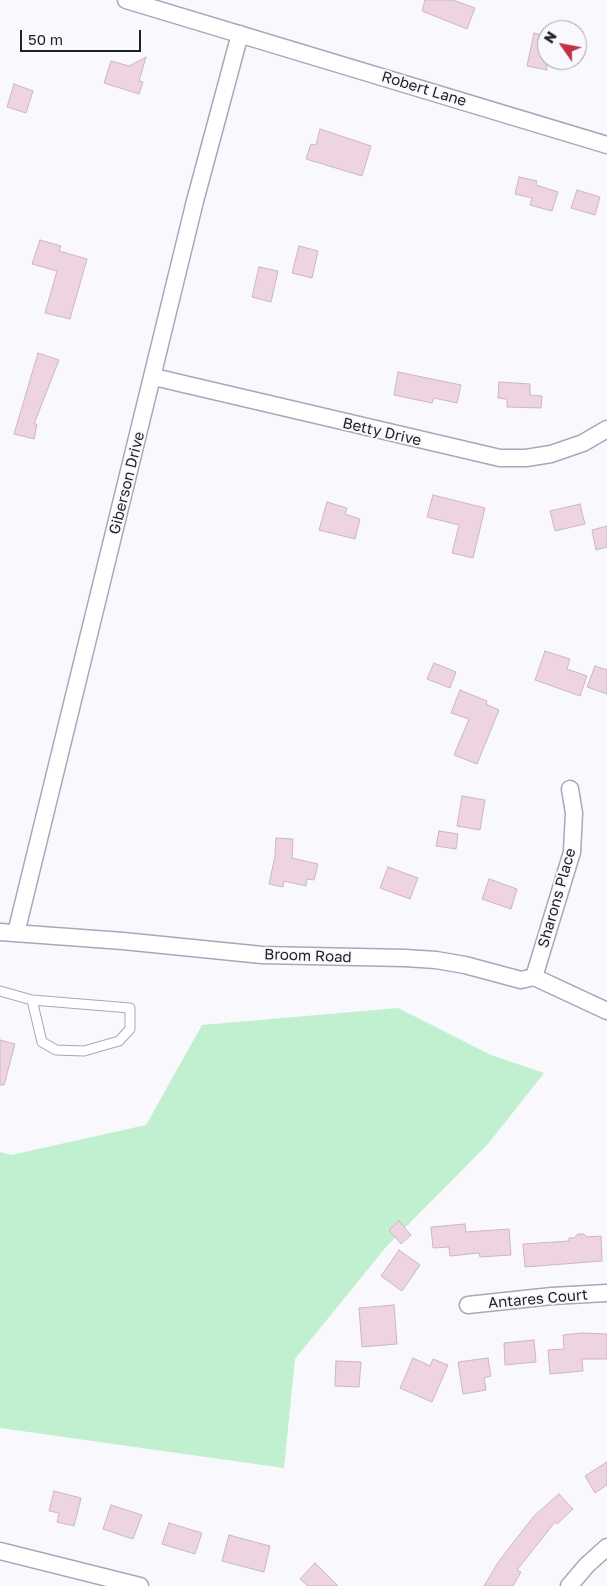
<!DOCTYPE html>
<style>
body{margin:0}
#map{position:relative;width:607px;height:1586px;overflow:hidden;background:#f9f8fc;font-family:"Golos Text",sans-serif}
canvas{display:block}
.north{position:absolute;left:537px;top:20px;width:50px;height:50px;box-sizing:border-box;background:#f9f8fc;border:1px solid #a3a1a7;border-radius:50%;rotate:303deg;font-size:14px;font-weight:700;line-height:20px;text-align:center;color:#211f27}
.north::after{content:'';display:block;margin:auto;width:18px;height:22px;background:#c13146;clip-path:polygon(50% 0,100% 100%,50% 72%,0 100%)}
.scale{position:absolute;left:20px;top:30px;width:121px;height:22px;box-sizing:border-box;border:2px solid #211f27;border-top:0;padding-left:6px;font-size:15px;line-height:18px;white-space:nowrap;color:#211f27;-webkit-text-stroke:4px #f9f8fc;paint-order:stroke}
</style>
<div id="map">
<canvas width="607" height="1586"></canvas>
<div class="north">N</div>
<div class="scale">50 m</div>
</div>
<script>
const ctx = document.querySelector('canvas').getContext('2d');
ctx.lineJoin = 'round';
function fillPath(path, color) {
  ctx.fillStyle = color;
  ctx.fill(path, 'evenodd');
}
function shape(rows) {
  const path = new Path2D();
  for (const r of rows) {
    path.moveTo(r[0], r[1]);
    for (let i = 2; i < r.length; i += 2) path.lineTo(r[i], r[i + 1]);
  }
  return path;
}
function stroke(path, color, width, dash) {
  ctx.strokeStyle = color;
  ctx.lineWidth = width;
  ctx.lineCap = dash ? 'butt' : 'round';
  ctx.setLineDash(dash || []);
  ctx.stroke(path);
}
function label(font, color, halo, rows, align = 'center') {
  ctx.font = font + ' "Golos Text",sans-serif';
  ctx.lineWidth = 4;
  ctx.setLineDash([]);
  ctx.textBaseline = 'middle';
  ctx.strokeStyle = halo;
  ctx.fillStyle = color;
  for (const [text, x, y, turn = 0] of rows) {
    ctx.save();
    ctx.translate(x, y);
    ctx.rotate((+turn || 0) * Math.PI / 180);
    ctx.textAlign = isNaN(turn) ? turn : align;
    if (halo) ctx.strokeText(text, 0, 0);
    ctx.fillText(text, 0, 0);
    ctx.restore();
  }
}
fillPath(shape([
 [398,1008,491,1055,544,1073,488,1144,386,1247,295,1359,284,1468,0,1428,0,1152,11,1155,146,1125,202,1025]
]), '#c0f0d0');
const building = shape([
 [425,0,453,0,475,8,467,29,422,11,425,0],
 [534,33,545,36,547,70,527,66,534,33],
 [146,57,139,81,143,82,139,94,104,83,111,61,129,66,146,57],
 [14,84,33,91,26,113,7,107,14,84],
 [320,129,371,146,362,176,306,159,311,144,316,145,320,129],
 [519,177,537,181,536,185,558,192,552,211,530,205,532,198,515,194,519,177],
 [577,190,600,197,595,215,571,208,577,190],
 [40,240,61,246,59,251,87,259,70,319,45,313,57,271,32,264,40,240],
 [299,246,318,251,312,278,292,273,299,246],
 [259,267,278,271,271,302,252,297,259,267],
 [38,353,59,360,34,424,37,424,34,439,14,434,38,353],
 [398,372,461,385,457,403,434,398,432,403,394,395,398,372],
 [499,382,530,384,530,395,542,396,541,408,507,407,507,399,498,398,499,382],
 [433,495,485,508,473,558,452,553,459,525,427,517,433,495],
 [327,502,347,508,345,514,360,519,355,539,319,530,327,502],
 [580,504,585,524,555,531,550,511,580,504],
 [607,526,607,547,596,550,592,530,607,526],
 [545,651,570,659,567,669,587,676,580,696,535,680,545,651],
 [434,663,456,672,450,688,427,679,434,663],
 [595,666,607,670,607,694,587,687,595,666],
 [460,690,487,701,486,704,499,710,477,764,454,755,469,719,451,713,460,690],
 [462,796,485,800,480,830,457,826,462,796],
 [439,831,458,834,456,849,436,846,439,831],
 [276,838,293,839,292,858,318,864,314,880,307,879,306,886,284,881,283,887,269,884,275,856,276,838],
 [388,867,418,878,410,899,380,888,388,867],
 [489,879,517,889,511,909,482,899,489,879],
 [0,1040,15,1044,4,1085,0,1085,0,1040],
 [399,1221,411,1235,401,1244,389,1230,399,1221],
 [465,1224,466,1232,509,1229,511,1255,480,1257,479,1253,450,1256,449,1247,433,1248,431,1227,465,1224],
 [578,1234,584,1234,587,1237,601,1236,602,1261,525,1267,523,1244,569,1241,569,1238,574,1238,578,1234],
 [399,1250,420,1265,402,1291,381,1276,399,1250],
 [394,1305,397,1344,362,1347,359,1308,394,1305],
 [581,1333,607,1334,607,1359,582,1359,583,1371,550,1374,548,1350,564,1349,563,1335,581,1333],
 [534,1340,536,1362,505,1365,504,1343,534,1340],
 [413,1358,430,1366,433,1359,448,1365,432,1402,400,1388,413,1358],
 [488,1358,491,1376,484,1378,486,1390,463,1394,458,1362,488,1358],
 [336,1361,361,1362,359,1387,335,1386,336,1361],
 [607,1462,607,1485,595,1493,585,1476,607,1462],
 [54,1491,81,1498,74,1526,57,1522,59,1513,49,1511,54,1491],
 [559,1494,573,1509,557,1524,555,1522,517,1570,521,1572,513,1586,484,1586,499,1561,534,1516,559,1494],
 [111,1505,142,1515,133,1539,103,1529,111,1505],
 [169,1523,202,1533,195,1554,162,1544,169,1523],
 [229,1535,270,1546,264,1572,222,1561,229,1535],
 [315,1563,338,1586,308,1586,300,1579,315,1563]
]);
fillPath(building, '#edd4e0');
stroke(building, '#cdb6c1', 1);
const service = shape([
 [0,991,32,1000,130,1008,130,1029,119,1041,84,1051,56,1050,42,1042,32,1000]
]);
const minor = shape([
 [126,0,607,145],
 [154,377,500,458,526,458,551,454,583,443,607,429],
 [0,932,123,941,262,955,405,958,436,960,465,965,521,980,534,977,607,1011],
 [16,933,195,201,240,34],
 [534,977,572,852,574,813,570,789],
 [468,1305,552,1296,607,1293],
 [0,1551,140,1586],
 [569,1586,587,1565,607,1547]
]);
stroke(service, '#aaa6bb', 11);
stroke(minor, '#aaa6bb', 19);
stroke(service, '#fff', 9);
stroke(minor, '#fff', 16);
label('15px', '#211f27', '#f9f8fc', [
 ["Robert Lane",424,89,17],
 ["Betty Drive",382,432,13],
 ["Giberson Drive",127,483,-76],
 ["Sharons Place",557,898,-74],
 ["Broom Road",308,956,2],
 ["Antares Court",538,1299,-5]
]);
</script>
